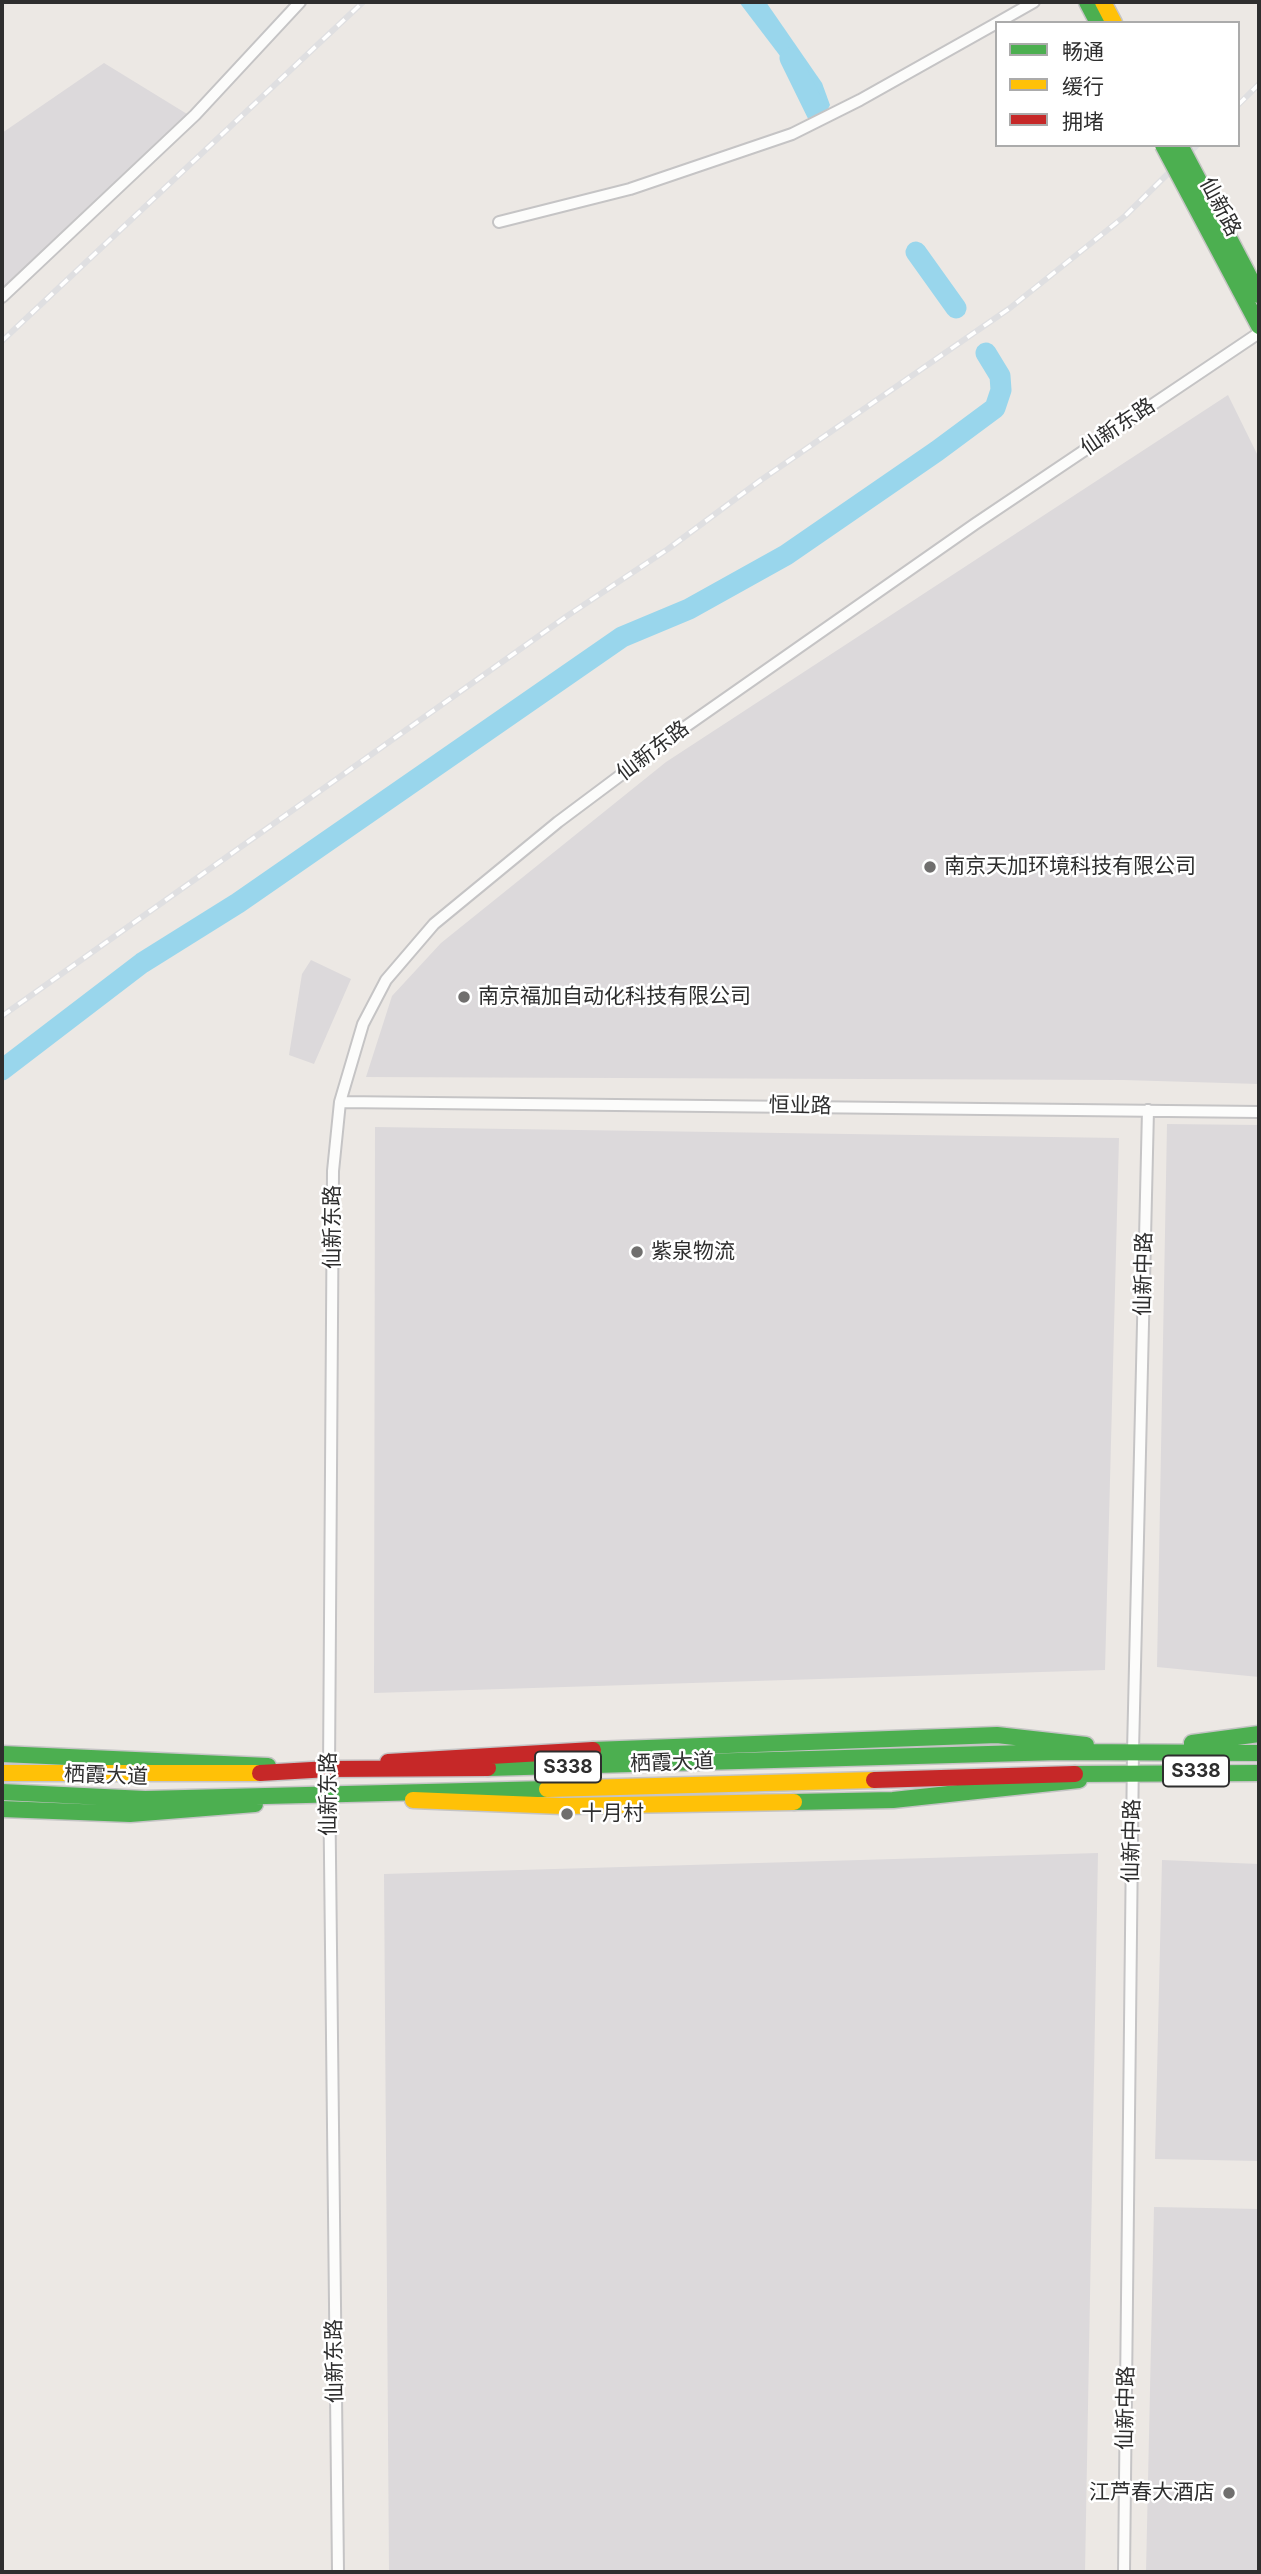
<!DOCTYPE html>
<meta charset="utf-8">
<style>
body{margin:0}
#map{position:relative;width:1261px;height:2574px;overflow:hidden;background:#ece8e4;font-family:Inter,"Noto Sans SC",sans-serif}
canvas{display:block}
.frame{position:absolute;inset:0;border:4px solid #2e2e2e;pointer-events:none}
.legend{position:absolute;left:995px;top:21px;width:245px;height:126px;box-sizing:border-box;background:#fff;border:2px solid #ababab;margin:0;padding:9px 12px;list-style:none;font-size:21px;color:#2e2e2e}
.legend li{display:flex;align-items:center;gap:14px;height:35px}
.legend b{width:35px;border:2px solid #ababab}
</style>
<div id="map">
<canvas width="1261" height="2574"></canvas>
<div class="frame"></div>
<ul class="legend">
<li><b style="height:9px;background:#4caf50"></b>畅通</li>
<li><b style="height:9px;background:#ffc107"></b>缓行</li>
<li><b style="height:9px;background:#c62828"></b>拥堵</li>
</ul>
</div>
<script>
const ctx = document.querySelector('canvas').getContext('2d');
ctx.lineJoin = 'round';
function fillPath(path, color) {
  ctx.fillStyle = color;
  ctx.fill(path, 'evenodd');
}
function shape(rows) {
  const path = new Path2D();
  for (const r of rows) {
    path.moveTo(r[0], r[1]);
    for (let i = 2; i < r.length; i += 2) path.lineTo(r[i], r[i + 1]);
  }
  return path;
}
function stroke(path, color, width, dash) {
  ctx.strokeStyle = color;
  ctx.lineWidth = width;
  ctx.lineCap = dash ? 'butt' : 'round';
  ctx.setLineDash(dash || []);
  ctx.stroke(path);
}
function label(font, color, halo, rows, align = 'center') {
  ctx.font = font + ' Inter,"Noto Sans SC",sans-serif';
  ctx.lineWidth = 5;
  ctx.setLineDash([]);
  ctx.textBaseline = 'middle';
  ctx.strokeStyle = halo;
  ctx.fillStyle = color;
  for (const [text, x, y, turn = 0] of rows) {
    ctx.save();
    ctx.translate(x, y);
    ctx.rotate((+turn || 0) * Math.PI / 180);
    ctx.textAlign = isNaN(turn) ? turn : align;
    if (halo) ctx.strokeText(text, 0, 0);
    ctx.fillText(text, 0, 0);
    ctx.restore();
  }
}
fillPath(shape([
 [104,63,192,117,2,294,2,133],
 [1228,395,1259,458,1259,1084,1123,1080,366,1077,392,996,441,943,666,762],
 [311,960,351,979,314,1064,289,1055,302,974],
 [1167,1124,1259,1125,1259,1677,1157,1667],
 [375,1127,1119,1138,1105,1670,374,1693],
 [1098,1853,1085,2572,389,2572,384,1874],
 [1162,1860,1259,1864,1259,2161,1155,2159],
 [1154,2207,1259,2209,1259,2572,1146,2572]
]), '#dcd9db');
fillPath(shape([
 [739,2,766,2,822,83,830,105,825,115]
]), '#99d6ec');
stroke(shape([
 [790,58,817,113],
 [916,252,956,308],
 [2,1070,142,963,238,903,622,637,689,609,786,555,937,451,995,408,1001,390,1000,376,986,353]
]), '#99d6ec', 21);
const street = shape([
 [997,23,1034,2],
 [499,222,630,189,792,134,860,100,997,23],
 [2,297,195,115,300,2],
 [340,1102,1259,1112],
 [338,2572,329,1769,333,1171,340,1102,363,1024,386,980,434,924,558,822,685,727,975,524,1259,333],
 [1124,2572,1133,1751,1148,1110]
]);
const fast = shape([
 [1087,2,1098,23],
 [1192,1743,1259,1734],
 [593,1750,997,1735,1086,1745],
 [2,1754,268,1766],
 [488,1768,1060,1752,1259,1753],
 [1075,1774,1259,1773],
 [2,1792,145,1799,547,1789],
 [794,1802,893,1800,1079,1780],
 [2,1809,130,1814,255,1804]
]);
const slow = shape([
 [1103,2,1114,23],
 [2,1773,260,1773],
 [547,1789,874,1780],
 [413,1800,562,1806,794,1802]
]);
const jam = shape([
 [388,1762,593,1750],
 [260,1773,329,1769,488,1768],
 [874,1780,1075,1774]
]);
stroke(street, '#c5c4c5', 14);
stroke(fast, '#c5c4c5', 19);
stroke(slow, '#c5c4c5', 19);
stroke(jam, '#c5c4c5', 19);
stroke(street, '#fcfcfb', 10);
stroke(fast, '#4caf50', 16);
stroke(slow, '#ffc107', 16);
stroke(jam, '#c62828', 16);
const rail = shape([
 [1238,105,1259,84],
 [2,341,363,2],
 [2,1016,567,616,668,549,761,480,1010,308,1125,216,1197,145]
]);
stroke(rail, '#dfdfe1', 6);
stroke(rail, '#fff', 3.5, [10]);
const fastBridge = shape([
 [1163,145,1259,326],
 [1180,145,1259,295]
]);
stroke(fastBridge, '#c6c5c4', 19, []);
stroke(fastBridge, '#4caf50', 16);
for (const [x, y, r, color] of [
 [930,867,7,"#706f6e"],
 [464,997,7,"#706f6e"],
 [637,1252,7,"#706f6e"],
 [567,1814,7,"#706f6e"],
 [1229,2493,7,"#706f6e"]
]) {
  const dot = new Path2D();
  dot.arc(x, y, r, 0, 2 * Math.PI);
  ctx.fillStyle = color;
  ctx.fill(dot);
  stroke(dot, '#fff', 2.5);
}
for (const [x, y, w] of [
 [568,1767,66],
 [1196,1771,66]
]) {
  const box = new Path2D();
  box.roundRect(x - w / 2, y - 15.5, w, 31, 5);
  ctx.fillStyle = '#fff';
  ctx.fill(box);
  stroke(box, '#2e2e2e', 2);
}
label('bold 19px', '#2e2e2e', null, [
 ["S338",568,1767],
 ["S338",1196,1771]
]);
label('21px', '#2e2e2e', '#fff', [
 ["仙新路",1220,207,62],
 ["仙新东路",1118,427,-34],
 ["仙新东路",653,751,-37],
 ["恒业路",800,1106,1],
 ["仙新东路",333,1227,-90],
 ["仙新中路",1144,1274,-89],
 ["栖霞大道",672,1763,-2],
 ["栖霞大道",106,1776,2],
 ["仙新东路",329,1794,-90],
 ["仙新中路",1132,1841,-89],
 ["仙新东路",335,2361,-91],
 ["仙新中路",1126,2408,-89]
]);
label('21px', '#2e2e2e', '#fff', [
 ["南京天加环境科技有限公司",944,867],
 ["南京福加自动化科技有限公司",478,997],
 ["紫泉物流",651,1252],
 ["十月村",581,1814],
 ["江芦春大酒店",1215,2493,"right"]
], 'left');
</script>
